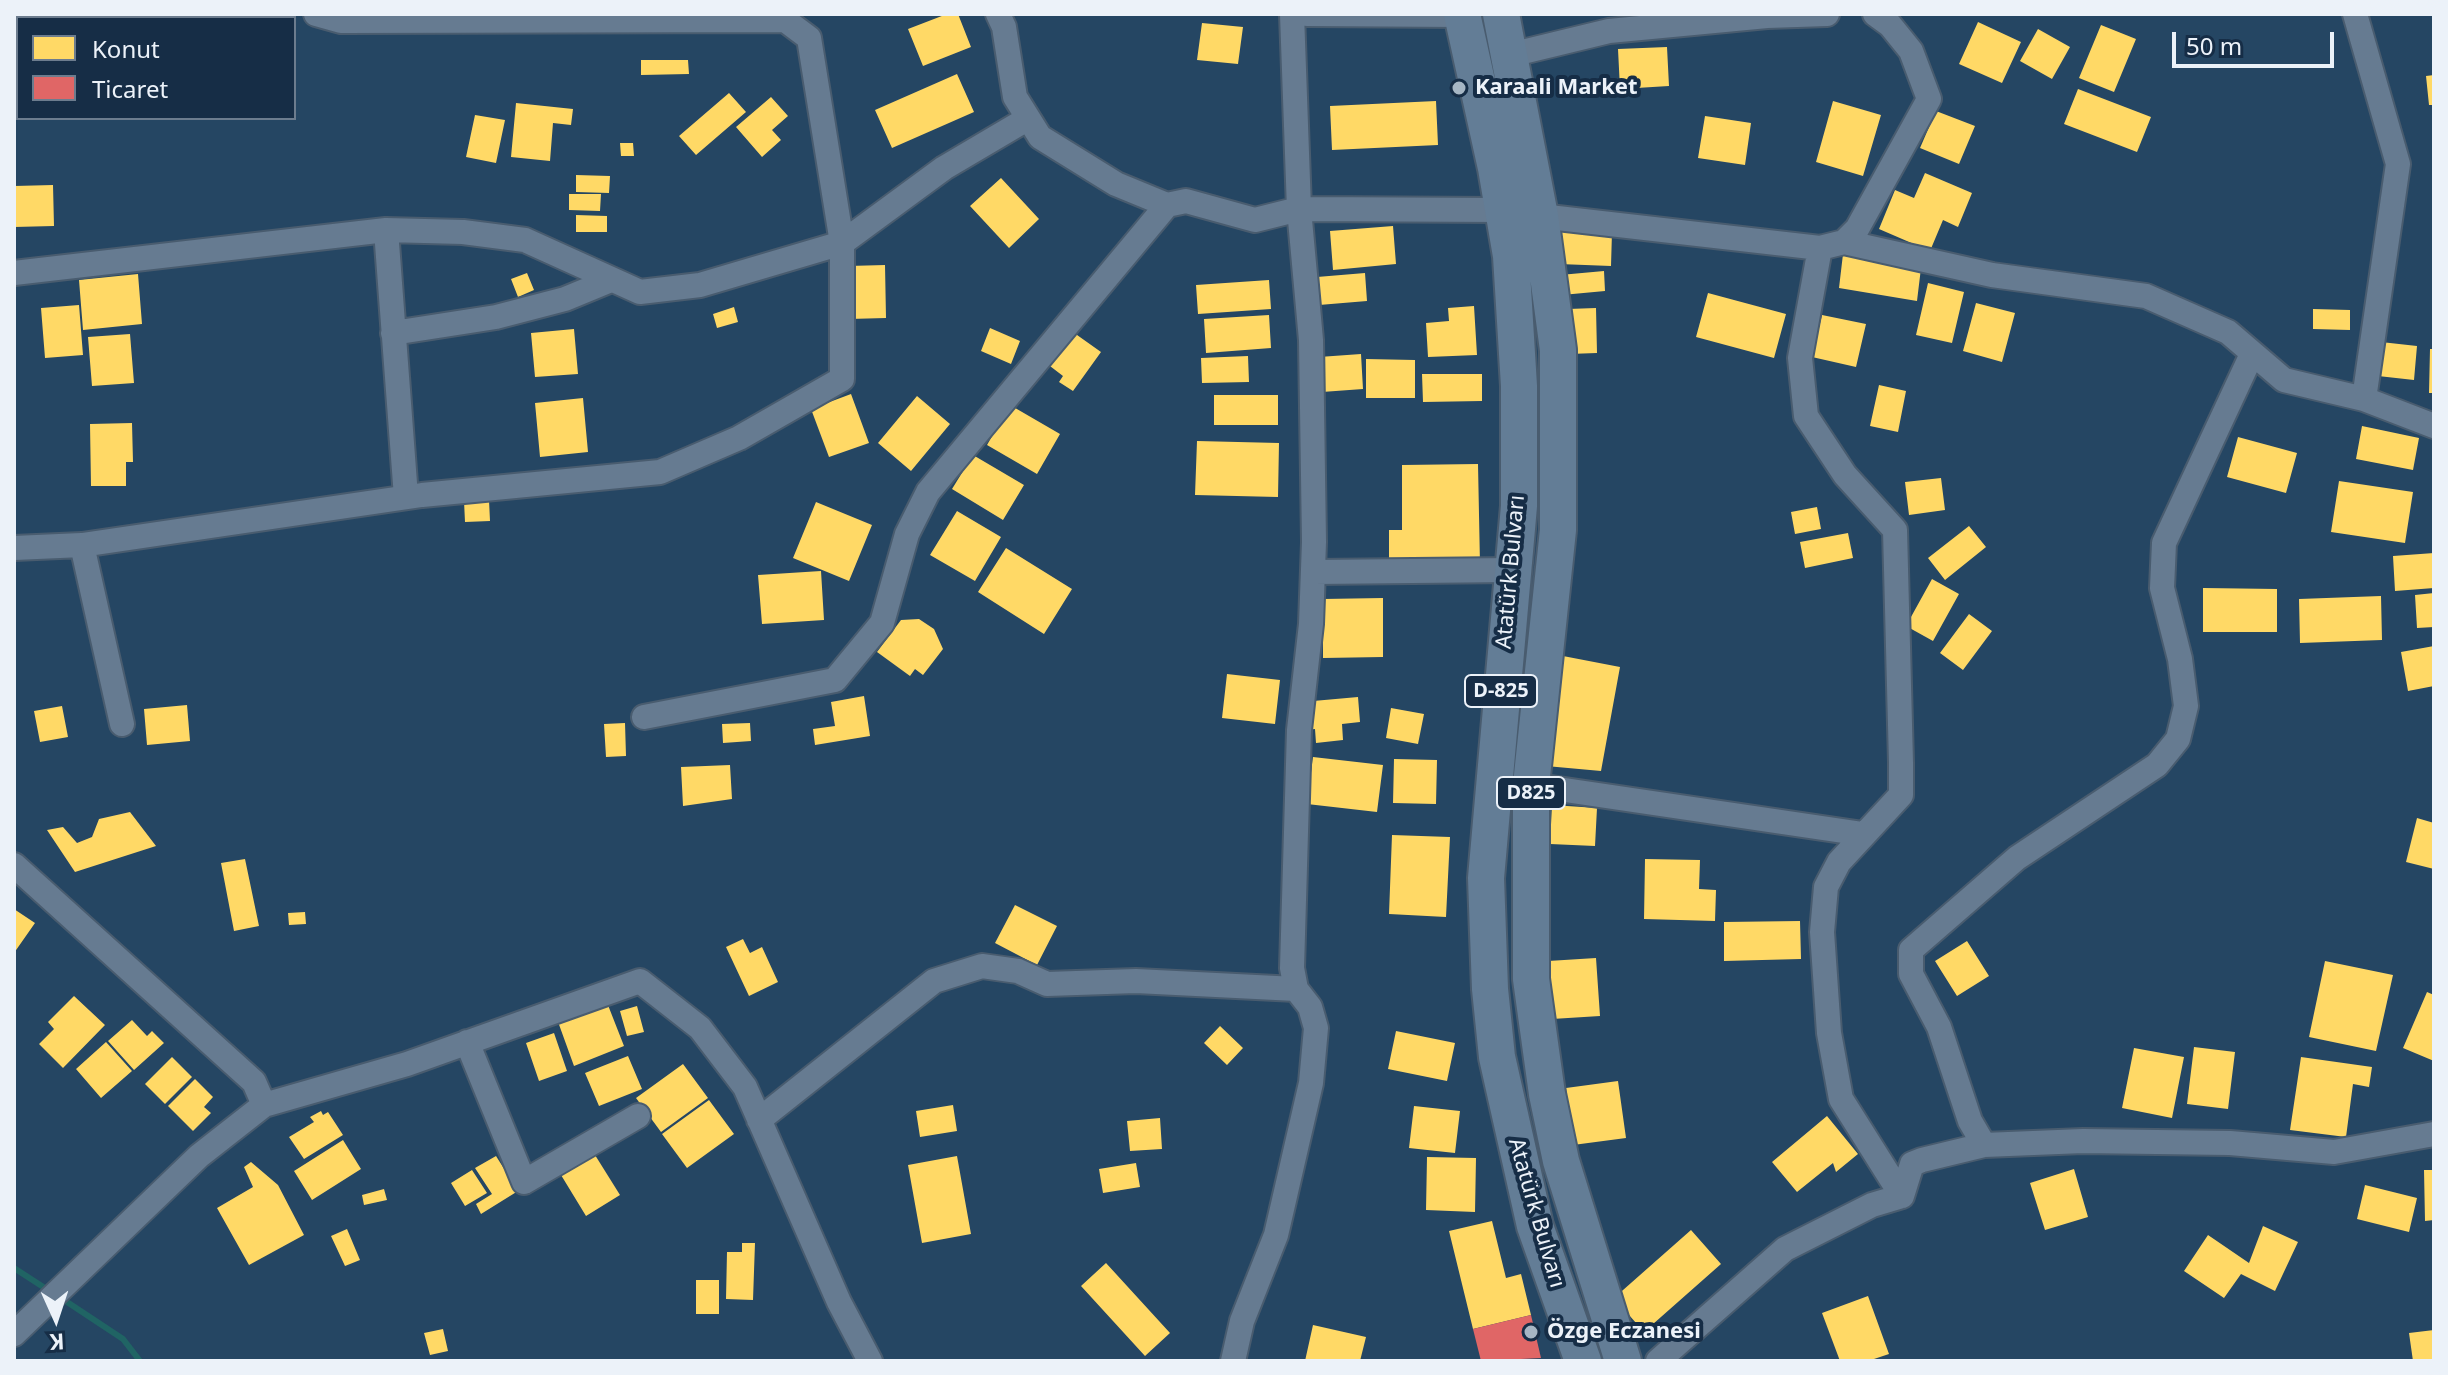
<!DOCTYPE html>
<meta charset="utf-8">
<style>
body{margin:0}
#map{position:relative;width:2448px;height:1375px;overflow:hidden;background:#254663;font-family:"Noto Sans",sans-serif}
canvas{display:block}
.frame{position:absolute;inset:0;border:16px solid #ecf2f9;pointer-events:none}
.legend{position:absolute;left:16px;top:16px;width:280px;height:104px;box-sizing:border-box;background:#162d46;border:2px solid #6c7c8e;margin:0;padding:10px 14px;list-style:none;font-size:24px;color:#ecf2f9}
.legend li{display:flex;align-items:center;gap:16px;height:40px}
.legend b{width:40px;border:2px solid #6c7c8e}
.north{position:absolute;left:16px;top:1279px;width:80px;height:80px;-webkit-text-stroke:6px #162d46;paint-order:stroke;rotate:177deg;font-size:22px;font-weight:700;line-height:32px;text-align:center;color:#ecf2f9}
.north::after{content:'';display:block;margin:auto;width:28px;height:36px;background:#ecf2f9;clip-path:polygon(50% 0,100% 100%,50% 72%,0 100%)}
.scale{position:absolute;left:2172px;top:32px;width:162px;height:36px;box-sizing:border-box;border:4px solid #ecf2f9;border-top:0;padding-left:10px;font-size:24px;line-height:28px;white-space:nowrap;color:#ecf2f9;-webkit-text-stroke:6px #162d46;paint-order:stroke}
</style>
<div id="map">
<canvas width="2448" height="1375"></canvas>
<div class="frame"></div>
<ul class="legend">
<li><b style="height:22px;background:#ffd966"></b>Konut</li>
<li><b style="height:22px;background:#e06666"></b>Ticaret</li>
</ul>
<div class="north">K</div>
<div class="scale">50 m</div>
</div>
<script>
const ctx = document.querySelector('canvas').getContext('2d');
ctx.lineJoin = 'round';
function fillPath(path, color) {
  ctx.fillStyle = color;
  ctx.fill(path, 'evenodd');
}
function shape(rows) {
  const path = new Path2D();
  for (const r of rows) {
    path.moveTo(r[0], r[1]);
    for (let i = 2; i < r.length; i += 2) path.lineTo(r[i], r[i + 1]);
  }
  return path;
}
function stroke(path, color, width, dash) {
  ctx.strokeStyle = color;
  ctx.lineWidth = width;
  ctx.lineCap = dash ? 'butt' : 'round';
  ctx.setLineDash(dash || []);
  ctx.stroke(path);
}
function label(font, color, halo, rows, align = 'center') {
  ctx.font = font + ' "Noto Sans",sans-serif';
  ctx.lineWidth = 8;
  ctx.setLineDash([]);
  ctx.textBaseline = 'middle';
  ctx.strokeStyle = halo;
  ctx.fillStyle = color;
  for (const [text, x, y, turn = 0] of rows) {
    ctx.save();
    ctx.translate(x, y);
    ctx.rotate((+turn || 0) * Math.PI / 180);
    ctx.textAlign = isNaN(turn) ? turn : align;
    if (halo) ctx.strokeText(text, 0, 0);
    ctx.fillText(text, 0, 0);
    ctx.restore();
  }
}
fillPath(shape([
 [947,14,958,14,971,47,923,66,908,29],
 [1978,22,2021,42,2002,83,1959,64],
 [1202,23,1243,27,1238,64,1197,60],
 [2101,25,2136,39,2114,92,2079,78],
 [2038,29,2070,47,2052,79,2020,61],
 [1667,47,1669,86,1620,89,1618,49],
 [641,60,688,60,689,74,641,75],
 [957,74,974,112,892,148,875,110],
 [2434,75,2434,105,2429,105,2426,76],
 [2078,89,2151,117,2137,152,2064,124],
 [729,93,746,112,696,155,679,136],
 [771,97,788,116,772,130,781,140,762,157,736,127],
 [1436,101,1438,145,1332,150,1330,106],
 [1833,101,1881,115,1863,176,1816,162],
 [516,103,573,109,571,125,553,123,550,161,511,157],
 [1936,111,1975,126,1959,164,1920,148],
 [475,115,505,120,496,163,466,157],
 [1705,116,1751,123,1745,165,1698,158],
 [620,143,633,143,634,156,621,156],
 [1925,173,1972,193,1958,227,1943,220,1930,251,1879,229,1895,190,1914,198],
 [576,175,610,176,609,193,576,192],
 [1001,178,1039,219,1009,248,970,206],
 [53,185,54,226,14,227,14,186],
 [569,194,601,194,600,211,569,210],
 [576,215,607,216,607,232,576,232],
 [1393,226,1396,264,1333,270,1330,231],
 [1561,230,1612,232,1611,266,1559,264],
 [1843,254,1921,268,1917,301,1839,288],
 [885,265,886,318,849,319,848,266],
 [1604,271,1605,291,1562,295,1560,275],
 [527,273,534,290,518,297,511,279],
 [1365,273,1367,301,1319,305,1317,277],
 [138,274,142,324,83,330,79,280],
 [1269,280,1271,309,1198,314,1196,285],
 [1928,283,1964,292,1952,343,1916,335],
 [1708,293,1786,314,1774,358,1696,337],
 [1976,303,2015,313,2002,362,1963,351],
 [79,305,83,355,45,358,41,308],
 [1474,306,1477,355,1428,357,1426,323,1449,321,1448,308],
 [734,307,738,322,717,328,713,314],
 [1596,308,1597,353,1569,354,1568,309],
 [2313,309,2350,310,2350,330,2313,329],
 [1269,315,1271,348,1206,353,1204,319],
 [1822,315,1866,324,1856,367,1812,357],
 [990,328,1020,341,1011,364,981,351],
 [574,329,578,374,535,377,531,333],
 [1070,330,1101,352,1073,391,1059,382,1063,376,1046,363],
 [130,334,134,383,92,386,88,337],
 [2381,342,2417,346,2414,380,2378,376],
 [2430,349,2434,349,2434,393,2429,393],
 [1361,354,1363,389,1322,392,1319,357],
 [1248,356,1249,382,1202,383,1201,358],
 [1366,359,1415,360,1415,398,1366,398],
 [1422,374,1482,374,1482,401,1423,402],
 [1879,385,1906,391,1898,432,1870,426],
 [851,394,869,443,829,457,811,409],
 [1214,395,1278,395,1278,425,1214,425],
 [917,396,950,424,911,471,878,443],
 [583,398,588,452,540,457,535,403],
 [1010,405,1060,434,1037,474,987,445],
 [132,423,133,462,126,462,126,486,91,486,90,424],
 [2362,426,2419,438,2413,470,2356,459],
 [2238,437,2297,453,2286,493,2227,477],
 [1197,441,1279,443,1278,497,1195,495],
 [973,455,1024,485,1003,520,952,489],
 [1478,464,1480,565,1389,566,1389,530,1402,530,1402,465],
 [1941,478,1945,510,1909,515,1905,482],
 [2339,481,2413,492,2405,543,2331,532],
 [489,500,490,521,465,522,464,501],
 [816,502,872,525,849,581,793,558],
 [1817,507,1821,529,1795,534,1791,512],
 [957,511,1001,537,975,581,930,555],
 [1969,526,1986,547,1945,580,1928,558],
 [1848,533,1853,558,1805,568,1800,542],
 [1006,548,1072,589,1044,634,978,592],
 [2434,553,2434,588,2395,591,2393,556],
 [821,571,824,620,762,624,758,575],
 [1932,579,1959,594,1933,641,1906,626],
 [2203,588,2277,589,2277,632,2203,632],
 [2434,593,2434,627,2417,628,2415,595],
 [2381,596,2382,640,2300,643,2299,599],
 [1383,598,1383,657,1323,658,1323,599],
 [1969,614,1992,631,1963,670,1940,653],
 [919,619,934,629,943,649,923,675,915,669,910,676,877,652,901,620],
 [2434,646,2434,686,2408,691,2401,652],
 [1563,656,1620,667,1601,771,1546,766],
 [1227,674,1280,680,1275,724,1222,718],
 [864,696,870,736,815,745,813,729,835,726,831,702],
 [1358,697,1360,722,1342,724,1343,740,1316,743,1315,729,1305,730,1302,702],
 [187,705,190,741,147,745,144,709],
 [62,706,68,737,40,742,34,711],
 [1391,708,1424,714,1418,744,1386,738],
 [625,723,626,756,606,757,604,724],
 [750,723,751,741,723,743,722,724],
 [1313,757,1383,765,1377,812,1307,804],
 [1394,759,1437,760,1436,804,1393,803],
 [730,765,732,799,683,806,681,767],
 [1552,805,1597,808,1595,846,1550,844],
 [130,812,156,846,75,872,47,830,63,827,77,843,92,837,99,819],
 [2417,818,2434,823,2434,869,2406,862],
 [1392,835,1450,837,1446,917,1389,914],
 [245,859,259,926,234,931,221,863],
 [1645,859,1700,860,1699,889,1716,890,1715,921,1644,919],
 [1015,905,1057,926,1037,965,995,943],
 [14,909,35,923,14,953],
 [305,912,306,924,289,925,288,913],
 [1800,921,1801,959,1724,961,1724,922],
 [743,939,750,953,762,947,778,982,749,996,726,947],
 [1967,941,1989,976,1957,996,1935,961],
 [1596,958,1600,1016,1552,1019,1548,961],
 [2325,961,2393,975,2376,1051,2309,1037],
 [2427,992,2434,995,2434,1061,2403,1048],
 [74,996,105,1025,63,1068,39,1044,54,1029,48,1022],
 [606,1000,624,1046,574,1066,557,1019],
 [637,1006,644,1032,627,1036,620,1011],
 [132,1020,147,1036,152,1031,164,1043,134,1070,108,1041],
 [1220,1026,1243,1048,1227,1065,1204,1043],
 [1396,1031,1455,1043,1447,1081,1388,1069],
 [554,1033,567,1071,539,1081,526,1043],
 [106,1042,132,1071,101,1098,76,1069],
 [2194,1047,2235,1052,2228,1109,2187,1104],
 [2134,1048,2184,1057,2172,1118,2122,1108],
 [628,1056,642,1089,599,1106,585,1073],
 [172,1057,192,1077,165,1104,145,1084],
 [2301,1057,2372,1067,2369,1087,2353,1084,2346,1137,2290,1130],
 [683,1064,708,1098,661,1132,636,1098],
 [195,1079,213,1097,204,1107,211,1113,193,1131,168,1106],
 [1618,1081,1626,1138,1573,1145,1566,1088],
 [709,1100,734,1134,687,1168,662,1134],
 [953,1105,957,1131,920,1137,916,1111],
 [1414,1106,1460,1111,1455,1153,1409,1148],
 [321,1111,323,1115,328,1112,343,1135,304,1159,289,1137,314,1122,310,1117],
 [1827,1116,1858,1154,1836,1172,1833,1163,1797,1192,1772,1162],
 [1160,1118,1162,1149,1130,1151,1127,1121],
 [343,1140,361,1169,312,1200,294,1171],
 [595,1155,620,1195,586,1216,561,1175],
 [496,1156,518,1191,481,1214,476,1204,492,1194,475,1168],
 [957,1156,971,1234,922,1243,908,1165],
 [1427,1157,1476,1158,1475,1212,1426,1210],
 [251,1162,278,1185,304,1235,249,1265,217,1208,253,1187,244,1167],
 [1136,1163,1140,1187,1103,1193,1099,1169],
 [2074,1169,2088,1217,2045,1230,2030,1183],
 [472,1170,487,1193,465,1206,451,1183],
 [2424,1170,2434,1170,2434,1220,2425,1221],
 [2365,1185,2417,1198,2409,1232,2357,1219],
 [384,1189,387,1200,364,1205,362,1195],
 [1492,1221,1506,1278,1521,1274,1531,1315,1473,1329,1449,1231],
 [2263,1226,2298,1242,2275,1291,2241,1274,2224,1298,2184,1271,2208,1235,2249,1263],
 [347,1229,360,1260,345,1266,331,1236],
 [1691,1230,1721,1264,1644,1332,1614,1298],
 [742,1243,755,1243,753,1300,726,1299,727,1252,742,1252],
 [1106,1263,1170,1333,1145,1356,1081,1286],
 [696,1280,719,1280,719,1314,696,1314],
 [1868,1296,1889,1354,1868,1361,1840,1361,1822,1313],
 [1313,1325,1366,1337,1360,1361,1305,1361],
 [443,1329,448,1351,430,1355,424,1333],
 [2434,1330,2434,1361,2413,1361,2409,1333]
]), '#ffd966');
fillPath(shape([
 [1531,1315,1541,1358,1481,1361,1473,1329]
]), '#e06666');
stroke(shape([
 [14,1268,51,1292],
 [61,1298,123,1339,140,1361]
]), '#206464', 6);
const minor = shape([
 [998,14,1004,27,1015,97,1040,137,1116,184,1167,205,1186,201,1255,220,1299,209,1503,210],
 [1307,14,1462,15],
 [2355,14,2398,164,2364,399],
 [1510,55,1609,31,1767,16,1827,14],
 [1540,216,1820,248,1844,242,1857,229,1929,99,1911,51,1890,25,1875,14],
 [386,230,406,497],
 [1844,242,1992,275,2146,296,2228,332,2284,380,2364,399,2434,426],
 [1820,248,1800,358,1806,416,1845,475,1895,530,1901,763,1901,795,1839,862,1826,887,1822,932,1829,1033,1841,1099,1902,1196],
 [14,273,386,230,463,232,525,240,640,292,700,285,842,243,944,168,1027,119],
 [393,333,496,317,565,299,611,280],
 [82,545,122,724],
 [14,548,82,545,422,495,660,472,739,438,842,379,842,243,809,38,785,20,341,21,316,14],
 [1314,572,1512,570],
 [644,717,835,680,882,623,907,534,928,492,1167,205],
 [1531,785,1863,834],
 [14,865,254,1082,264,1105],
 [467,1042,524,1182,638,1116],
 [759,1120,934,981,982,966,1018,971,1047,984,1136,981,1296,989],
 [1984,1145,1970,1121,1939,1027,1911,974,1911,950,2017,858,2157,765,2178,739,2186,706,2180,659,2162,588,2164,543,2252,354],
 [14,1334,199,1156,264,1105,407,1064,640,981,700,1028,745,1087,839,1302,870,1361],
 [1233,1361,1242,1321,1276,1235,1311,1083,1316,1028,1310,1007,1296,989,1292,968,1299,730,1311,624,1314,542,1311,340,1299,209,1292,14],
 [1658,1361,1785,1249,1872,1205,1902,1196,1912,1164,1922,1160,1984,1145,2083,1141,2230,1143,2334,1152,2434,1134]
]);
const highway = shape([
 [1462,14,1496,168,1511,256,1519,386,1519,506,1486,878,1490,989,1497,1057,1535,1226,1583,1361],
 [1501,14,1540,216,1558,350,1558,530,1531,785,1531,979,1547,1094,1561,1161,1623,1361]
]);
stroke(minor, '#495c6f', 28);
stroke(highway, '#495c6f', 40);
stroke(minor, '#667b91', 24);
stroke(highway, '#637d96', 36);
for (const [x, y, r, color] of [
 [1459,88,8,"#a6b6c4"],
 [1531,1332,8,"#a6b6c4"]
]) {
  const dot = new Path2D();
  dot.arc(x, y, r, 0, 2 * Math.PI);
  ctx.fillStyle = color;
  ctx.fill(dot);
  stroke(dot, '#162d46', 3);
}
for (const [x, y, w] of [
 [1501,691,72],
 [1531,793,68]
]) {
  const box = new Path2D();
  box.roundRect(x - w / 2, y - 16, w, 32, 6);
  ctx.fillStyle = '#162d46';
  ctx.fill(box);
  stroke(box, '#ecf2f9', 2);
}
label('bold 20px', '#ecf2f9', null, [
 ["D-825",1501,691],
 ["D825",1531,793]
]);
label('bold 22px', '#ecf2f9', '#162d46', [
 ["Karaali Market",1475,88],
 ["Özge Eczanesi",1547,1332]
], 'left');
label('22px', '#ecf2f9', '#162d46', [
 ["Atatürk Bulvarı",1511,572,-85],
 ["Atatürk Bulvarı",1536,1213,74]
]);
</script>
